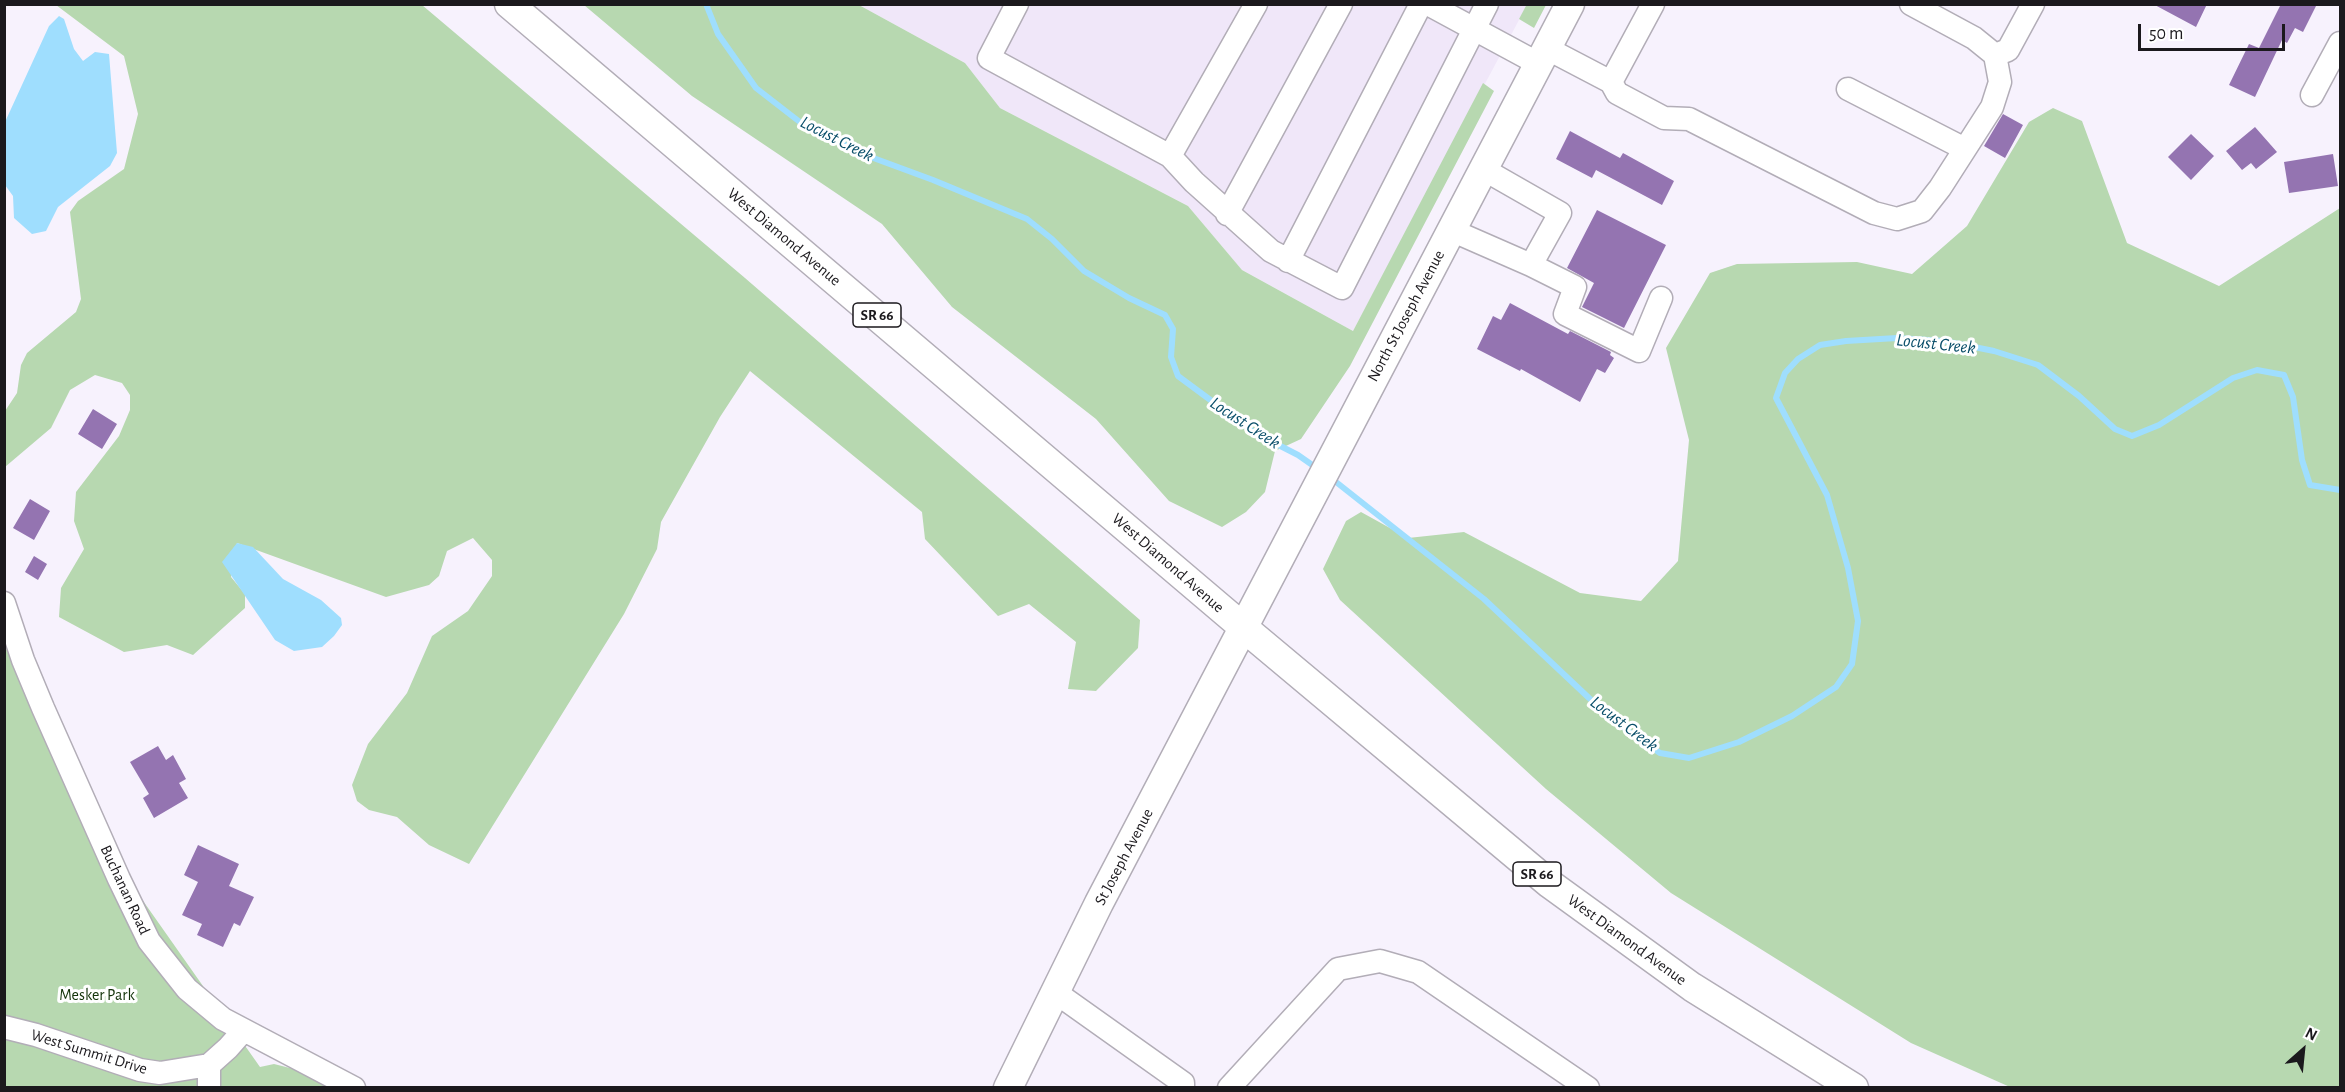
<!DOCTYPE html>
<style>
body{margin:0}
#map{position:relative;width:2345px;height:1092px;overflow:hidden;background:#f7f2fd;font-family:"Alegreya Sans",sans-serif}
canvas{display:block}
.frame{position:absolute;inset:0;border:6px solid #1b191d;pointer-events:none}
.north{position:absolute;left:2273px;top:1020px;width:60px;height:60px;-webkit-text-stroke:4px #fff;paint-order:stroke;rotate:27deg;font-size:16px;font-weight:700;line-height:24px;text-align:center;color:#1b191d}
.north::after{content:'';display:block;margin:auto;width:21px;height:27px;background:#1b191d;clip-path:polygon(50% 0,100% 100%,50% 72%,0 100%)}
.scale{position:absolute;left:2138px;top:24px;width:147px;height:27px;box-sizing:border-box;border:3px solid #1b191d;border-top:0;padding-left:8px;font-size:18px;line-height:21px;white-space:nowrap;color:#1b191d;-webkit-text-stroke:4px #fff;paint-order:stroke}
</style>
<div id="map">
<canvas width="2345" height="1092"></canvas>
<div class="frame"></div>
<div class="north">N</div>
<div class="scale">50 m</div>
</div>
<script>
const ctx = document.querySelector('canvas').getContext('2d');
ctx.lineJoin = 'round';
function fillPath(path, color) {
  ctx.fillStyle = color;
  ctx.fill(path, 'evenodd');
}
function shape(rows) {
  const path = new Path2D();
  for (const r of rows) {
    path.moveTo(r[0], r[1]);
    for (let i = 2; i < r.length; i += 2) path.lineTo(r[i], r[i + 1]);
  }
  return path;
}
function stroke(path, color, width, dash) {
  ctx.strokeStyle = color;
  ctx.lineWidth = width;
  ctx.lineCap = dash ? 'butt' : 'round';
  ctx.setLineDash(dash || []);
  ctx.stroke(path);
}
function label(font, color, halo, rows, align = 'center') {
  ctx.font = font + ' "Alegreya Sans",sans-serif';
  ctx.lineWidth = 6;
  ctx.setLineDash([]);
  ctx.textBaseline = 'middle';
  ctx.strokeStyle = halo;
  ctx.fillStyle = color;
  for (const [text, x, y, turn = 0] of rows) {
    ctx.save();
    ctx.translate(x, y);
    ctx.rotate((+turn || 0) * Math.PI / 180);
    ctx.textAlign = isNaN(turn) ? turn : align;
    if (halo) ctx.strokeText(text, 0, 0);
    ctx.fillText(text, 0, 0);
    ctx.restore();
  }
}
fillPath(shape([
 [859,5,1527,5,1353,331,1242,270,1188,206,1000,108,965,63]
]), '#f0e7f9');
fillPath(shape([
 [1527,4,1546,5,1534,28,1519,19],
 [56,5,422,5,745,278,1140,620,1138,648,1096,691,1068,689,1076,642,1029,604,998,616,925,539,922,512,750,371,720,417,661,522,657,549,624,614,469,864,429,845,397,817,369,810,357,801,352,785,368,744,407,693,432,636,468,611,492,576,492,560,473,538,447,551,439,576,429,585,386,597,237,543,231,577,245,594,245,608,193,655,167,645,124,652,59,617,61,588,84,549,74,521,76,492,119,436,130,410,130,395,122,383,95,375,70,390,51,428,5,467,5,411,17,393,21,365,27,353,76,312,81,299,70,212,78,201,124,169,138,114,124,56],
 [584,5,859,5,965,63,1000,108,1188,206,1242,270,1353,331,1483,83,1494,91,1350,366,1301,439,1275,451,1265,492,1246,512,1222,527,1169,501,1096,419,952,307,882,224,692,96],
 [2053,108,2082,121,2127,243,2219,286,2340,208,2340,1087,2010,1087,1911,1043,1671,893,1546,789,1340,600,1323,569,1346,521,1361,512,1408,538,1464,532,1580,593,1641,601,1678,561,1689,440,1666,348,1710,273,1737,264,1857,262,1912,274,1967,226,2029,122],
 [4,643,24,693,60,758,84,817,260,1067,274,1064,302,1071,333,1087,5,1087]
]), '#b7d8b0');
fillPath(shape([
 [59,16,64,19,74,49,83,61,95,52,109,54,117,153,110,166,58,207,46,231,32,234,14,218,13,196,5,185,5,122,49,26],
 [237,543,253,547,283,579,321,600,341,618,342,625,334,636,322,647,294,651,275,640,222,562]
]), '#9fdefe');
stroke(shape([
 [706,4,718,34,756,88,805,126,868,156,933,180,1027,219,1052,239,1084,271,1129,298,1165,315,1173,329,1171,357,1178,376,1255,433,1298,455,1318,469],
 [1331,478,1484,599,1589,698,1628,731,1660,753,1689,758,1739,742,1792,716,1836,687,1852,664,1858,621,1848,568,1827,495,1776,398,1785,373,1798,359,1820,345,1846,341,1897,338,1944,341,1994,351,2038,365,2079,396,2115,429,2132,436,2159,425,2233,378,2257,370,2284,375,2293,397,2302,460,2310,485,2340,490]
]), '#9fdefe', 6);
fillPath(shape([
 [2153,4,2207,4,2196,27],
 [2281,4,2317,4,2303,32,2295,28,2287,43,2282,40,2255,97,2229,85,2249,44,2259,48],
 [2003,114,2023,125,2005,158,1984,146],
 [2255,127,2277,152,2256,169,2251,163,2242,170,2226,151],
 [1570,131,1620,158,1623,153,1674,181,1662,205,1596,170,1592,178,1556,159],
 [2191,134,2214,156,2191,180,2168,157],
 [2333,154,2338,186,2289,193,2284,162],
 [1597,210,1666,245,1624,328,1582,307,1594,283,1567,268],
 [1510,303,1568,334,1570,331,1611,352,1610,355,1614,358,1605,373,1597,369,1580,402,1521,369,1520,371,1477,349,1493,316,1501,320],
 [93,409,117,424,102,449,78,434],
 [30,499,50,511,34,540,13,528],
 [34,556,47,564,38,580,25,572],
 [158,746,166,760,173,755,186,779,179,783,188,798,154,818,143,798,149,794,130,762],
 [198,845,239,864,229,886,254,897,240,926,234,923,223,947,197,935,202,924,182,915,198,882,184,875]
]), '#9474b1');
const minor = shape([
 [1017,4,989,58,1170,156,1256,4],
 [1428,4,1539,64],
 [1546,48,1611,82,1653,4],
 [1995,55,2008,50,2033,4],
 [1611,82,1617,93,1664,118,1689,119,1874,213,1897,219,1922,211,1940,188,1992,107,2000,82,1995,55,1974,38,1911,4],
 [1848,89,1965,149],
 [2312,95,2340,43],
 [1170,156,1194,182,1271,251,1342,288,1487,4],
 [1227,214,1341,4],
 [1451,230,1531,265,1560,213,1483,169],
 [1288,261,1421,4],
 [1531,265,1575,287,1565,314,1639,351,1661,298],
 [4,603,23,660,43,708,119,879,149,941,187,989,223,1019,354,1088],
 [1055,992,1183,1083,1183,1088],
 [4,1027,36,1035,140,1070,160,1073,209,1065,228,1048,243,1031],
 [209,1088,209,1065],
 [1229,1088,1338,969,1380,961,1418,972,1588,1088]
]);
const major = shape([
 [509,4,1244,628,1550,884,1692,987,1854,1088],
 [1008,1088,1099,903,1570,4]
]);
stroke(minor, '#b2adb7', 25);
stroke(major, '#b2adb7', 31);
stroke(minor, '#fff', 22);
stroke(major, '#fff', 28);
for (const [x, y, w] of [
 [877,315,48],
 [1537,874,48]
]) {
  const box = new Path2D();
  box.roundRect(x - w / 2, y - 12, w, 24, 4.5);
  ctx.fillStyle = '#fff';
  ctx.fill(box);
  stroke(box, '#1b191d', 1.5);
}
label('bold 15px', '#1b191d', null, [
 ["SR 66",877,315],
 ["SR 66",1537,874]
]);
label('16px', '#1b191d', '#fff', [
 ["West Diamond Avenue",784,237,40],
 ["North St Joseph Avenue",1406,316,-62],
 ["West Diamond Avenue",1168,563,41],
 ["St Joseph Avenue",1124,857,-62],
 ["Buchanan Road",125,890,65],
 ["West Diamond Avenue",1627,940,36],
 ["West Summit Drive",89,1052,17]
]);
label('16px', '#13330a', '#fff', [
 ["Mesker Park",97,995]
]);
label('italic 18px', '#094e69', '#fff', [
 ["Locust Creek",837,139,27],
 ["Locust Creek",1936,344,6],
 ["Locust Creek",1245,423,33],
 ["Locust Creek",1624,724,37]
]);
</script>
